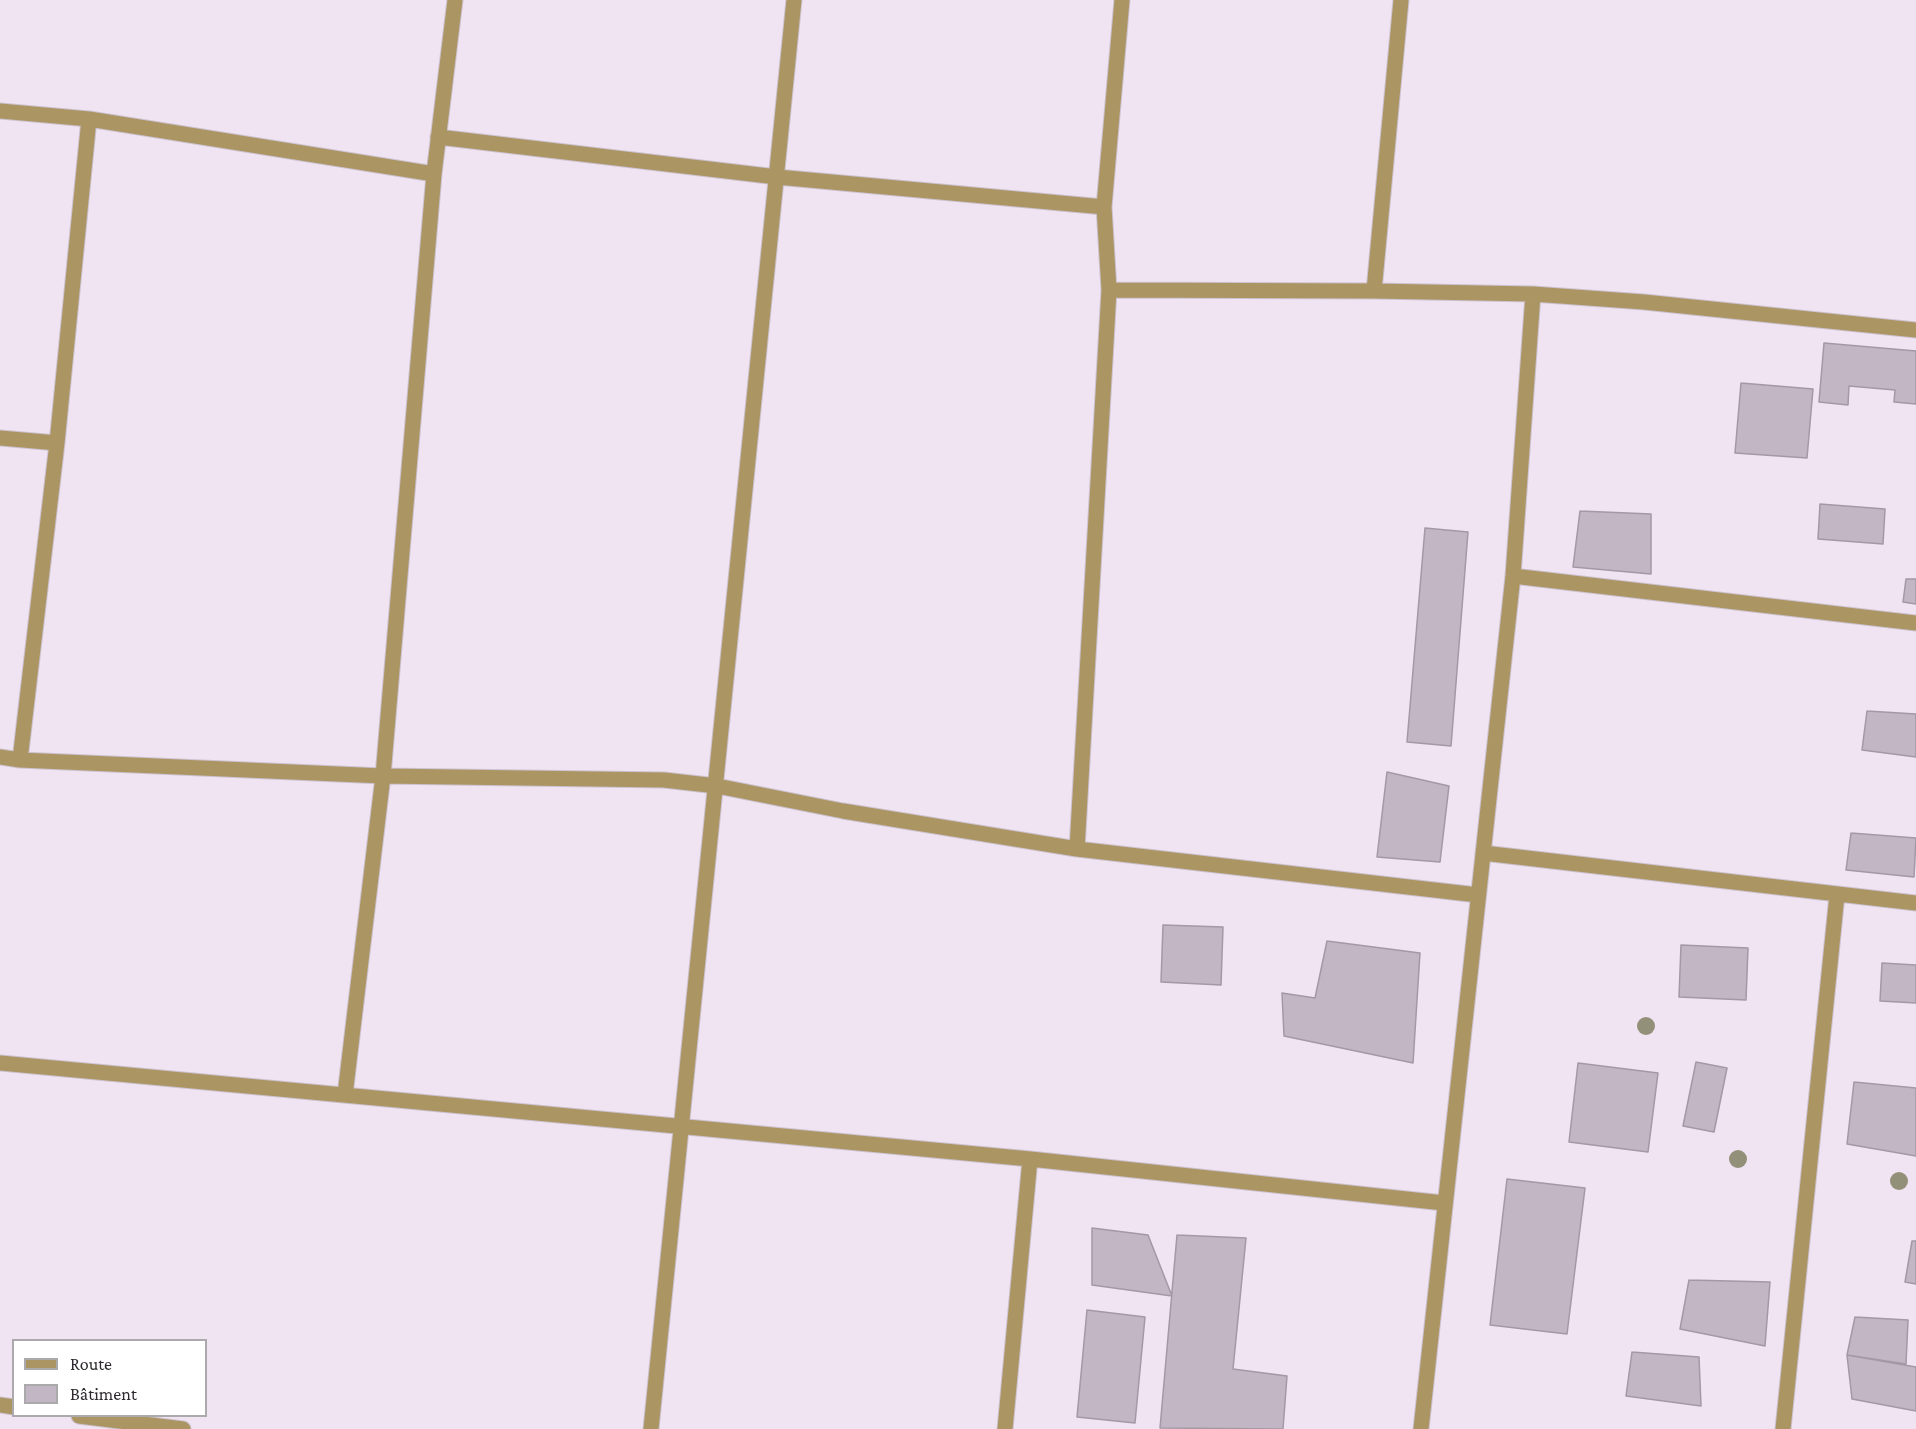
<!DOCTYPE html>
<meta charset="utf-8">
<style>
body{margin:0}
#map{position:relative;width:1916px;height:1429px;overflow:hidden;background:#f0e3f2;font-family:"Crimson Pro",serif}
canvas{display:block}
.legend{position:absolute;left:12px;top:1339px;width:195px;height:78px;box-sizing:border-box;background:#fff;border:2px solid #aba9ab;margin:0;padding:8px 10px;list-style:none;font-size:18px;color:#2d292e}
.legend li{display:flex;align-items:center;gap:12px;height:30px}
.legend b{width:30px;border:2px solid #aba9ab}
</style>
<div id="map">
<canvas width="1916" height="1429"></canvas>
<ul class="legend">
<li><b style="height:8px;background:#aa9563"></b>Route</li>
<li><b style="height:16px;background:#c2b6c4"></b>Bâtiment</li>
</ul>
</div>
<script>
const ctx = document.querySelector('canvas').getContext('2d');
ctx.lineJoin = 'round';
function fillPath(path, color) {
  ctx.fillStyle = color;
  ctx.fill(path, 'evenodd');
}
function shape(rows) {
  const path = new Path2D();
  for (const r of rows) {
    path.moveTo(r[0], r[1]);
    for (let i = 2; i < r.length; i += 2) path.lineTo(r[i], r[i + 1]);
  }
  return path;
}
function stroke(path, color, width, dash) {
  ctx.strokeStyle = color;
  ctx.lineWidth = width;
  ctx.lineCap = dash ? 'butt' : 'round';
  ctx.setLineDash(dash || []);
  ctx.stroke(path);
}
const building = shape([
 [1824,343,1916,351,1916,404,1894,402,1895,390,1849,386,1848,405,1819,402,1824,343],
 [1741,383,1813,389,1807,458,1735,453,1741,383],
 [1820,504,1885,509,1883,544,1818,539,1820,504],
 [1580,511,1651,514,1651,574,1573,567,1580,511],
 [1425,528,1468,532,1451,746,1407,742,1425,528],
 [1906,579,1916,579,1916,604,1903,602,1906,579],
 [1867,711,1916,714,1916,757,1862,750,1867,711],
 [1387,772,1449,786,1440,862,1377,857,1387,772],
 [1851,833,1916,838,1914,877,1846,870,1851,833],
 [1163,925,1223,927,1221,985,1161,982,1163,925],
 [1327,941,1420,953,1413,1063,1284,1036,1282,993,1315,998,1327,941],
 [1681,945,1748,948,1746,1000,1679,997,1681,945],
 [1882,963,1916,965,1916,1003,1880,1001,1882,963],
 [1696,1062,1727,1068,1714,1132,1683,1126,1696,1062],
 [1578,1063,1658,1073,1648,1152,1569,1142,1578,1063],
 [1854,1082,1916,1088,1916,1156,1847,1144,1854,1082],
 [1507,1179,1585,1188,1567,1334,1490,1325,1507,1179],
 [1092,1228,1148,1235,1172,1296,1092,1285,1092,1228],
 [1177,1235,1246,1238,1233,1369,1287,1376,1283,1429,1160,1428,1177,1235],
 [1912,1241,1916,1241,1916,1284,1905,1282,1912,1241],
 [1689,1280,1770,1282,1765,1346,1680,1329,1689,1280],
 [1087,1310,1145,1317,1135,1423,1077,1417,1087,1310],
 [1855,1317,1908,1320,1906,1364,1847,1355,1855,1317],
 [1632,1352,1699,1357,1701,1406,1626,1396,1632,1352],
 [1847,1355,1916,1367,1916,1411,1852,1399,1847,1355]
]);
fillPath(building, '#c2b6c4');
stroke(building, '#a498a5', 1.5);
const street = shape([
 [0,111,89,119,434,174],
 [438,137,777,177,1104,207],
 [1109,290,1374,291,1533,294,1644,302,1916,330],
 [1374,291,1401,0],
 [0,438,57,443],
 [1513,576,1916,623],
 [0,757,20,760,383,776,664,780,717,786,843,811,1077,849,1478,895],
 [20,760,57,443,89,119],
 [1077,849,1109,290,1104,207,1122,0],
 [1483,853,1916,903],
 [0,1063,1030,1159,1444,1203],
 [345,1095,383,776,434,174,455,0],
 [0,1405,14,1407],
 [79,1416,183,1429],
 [651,1429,794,0],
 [1005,1429,1030,1159],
 [1421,1429,1513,576,1533,294],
 [1783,1429,1837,895]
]);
stroke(street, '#cdc2cf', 17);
stroke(street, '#aa9563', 15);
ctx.fillStyle = '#929078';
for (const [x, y] of [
 [1646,1026],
 [1738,1159],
 [1899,1181]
]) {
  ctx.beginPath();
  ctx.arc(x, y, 9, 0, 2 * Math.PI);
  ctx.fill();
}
</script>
